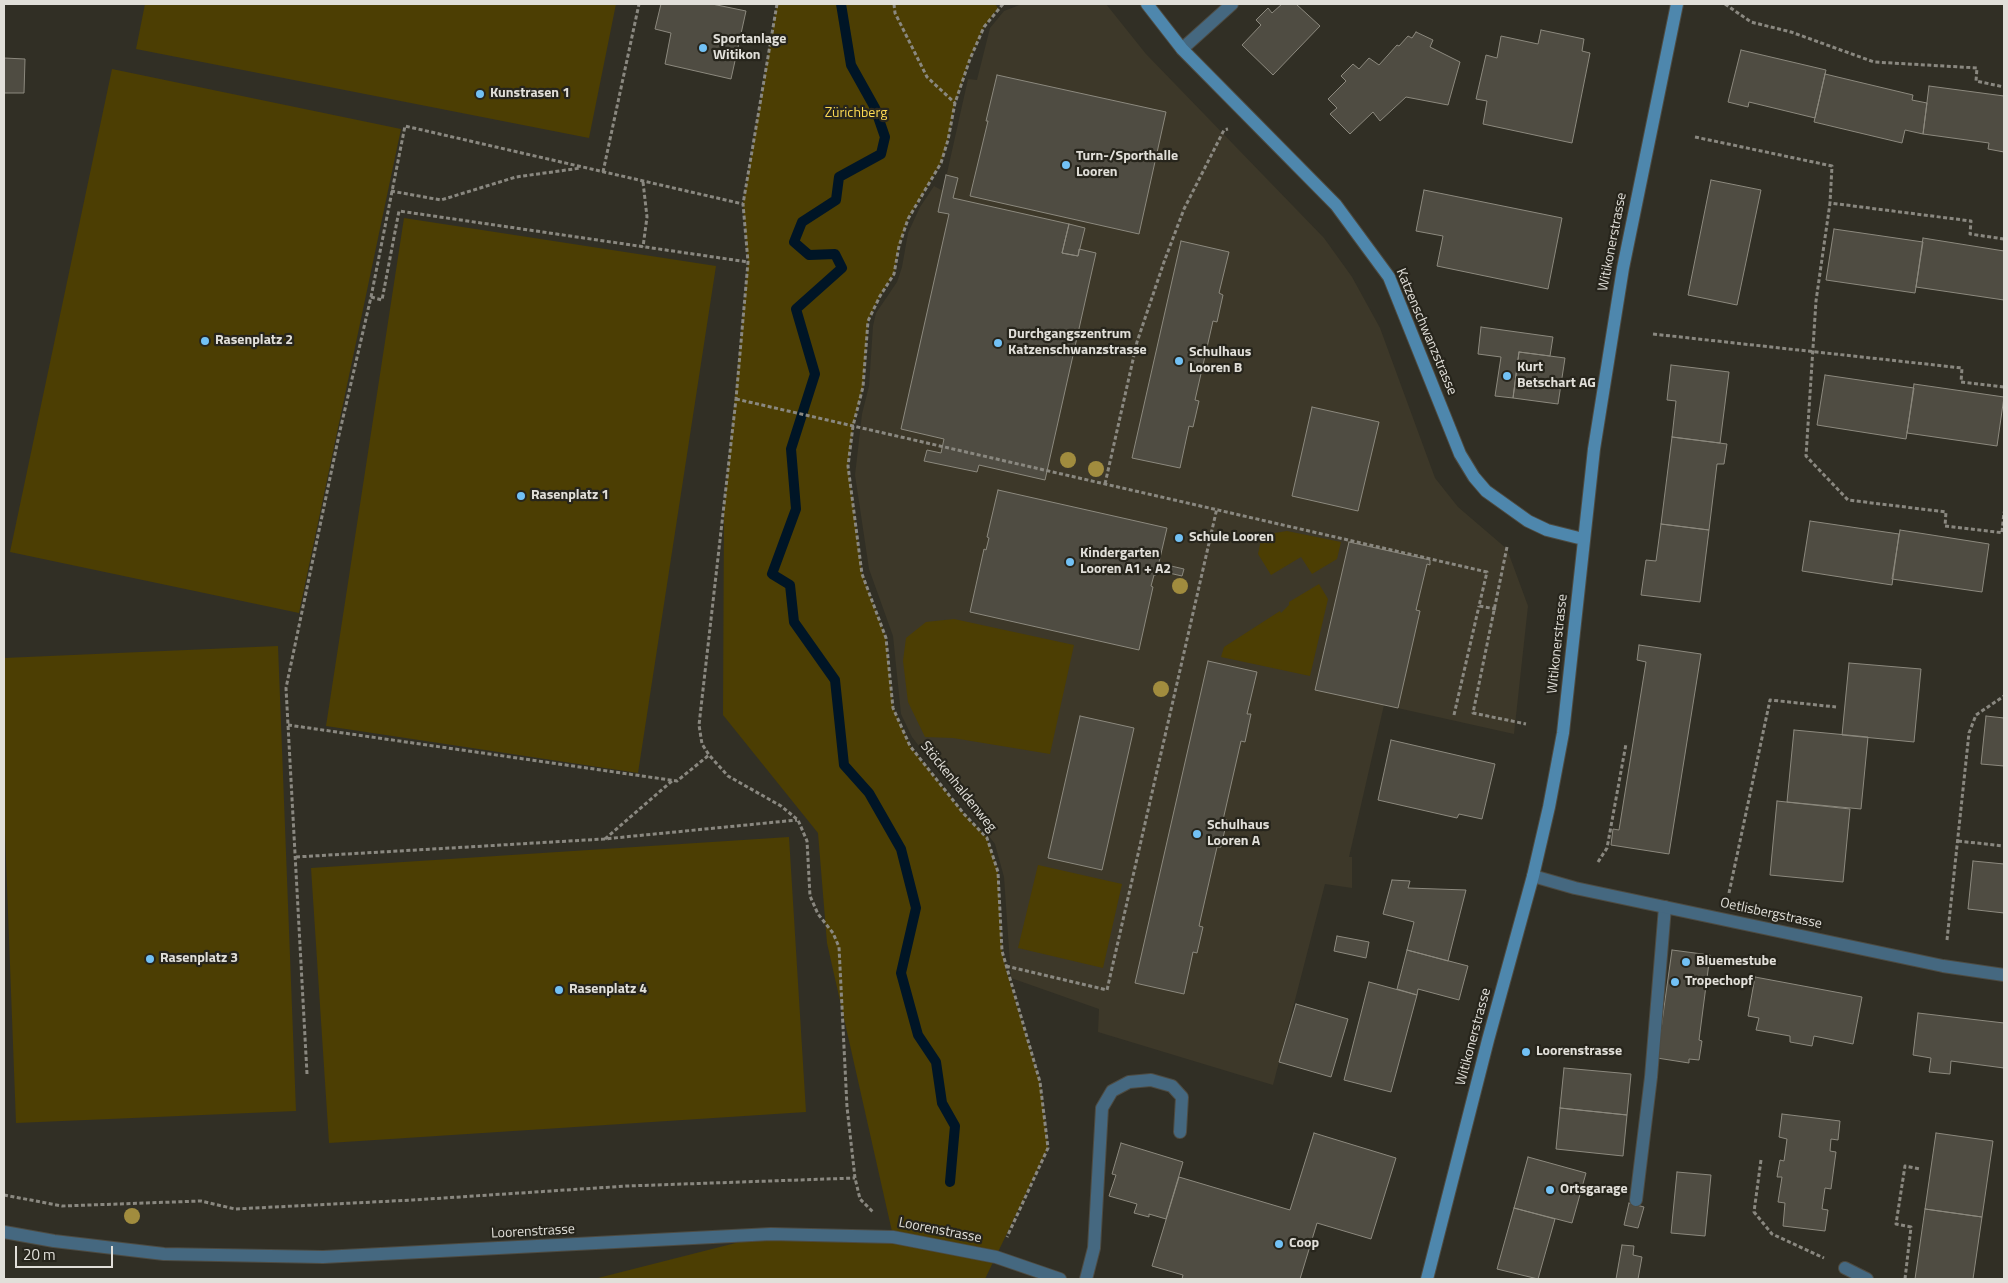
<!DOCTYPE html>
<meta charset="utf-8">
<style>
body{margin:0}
#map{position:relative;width:2008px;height:1283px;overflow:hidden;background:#312f25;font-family:"Titillium Web",sans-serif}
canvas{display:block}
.frame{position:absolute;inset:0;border:5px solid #e1dfd9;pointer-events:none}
.scale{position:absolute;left:15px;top:1246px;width:98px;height:22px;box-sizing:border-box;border:2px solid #e1dfd9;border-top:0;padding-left:6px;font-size:15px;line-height:18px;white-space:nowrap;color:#e1dfd9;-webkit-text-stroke:4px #27251c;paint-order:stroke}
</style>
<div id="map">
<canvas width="2008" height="1283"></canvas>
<div class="frame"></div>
<div class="scale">20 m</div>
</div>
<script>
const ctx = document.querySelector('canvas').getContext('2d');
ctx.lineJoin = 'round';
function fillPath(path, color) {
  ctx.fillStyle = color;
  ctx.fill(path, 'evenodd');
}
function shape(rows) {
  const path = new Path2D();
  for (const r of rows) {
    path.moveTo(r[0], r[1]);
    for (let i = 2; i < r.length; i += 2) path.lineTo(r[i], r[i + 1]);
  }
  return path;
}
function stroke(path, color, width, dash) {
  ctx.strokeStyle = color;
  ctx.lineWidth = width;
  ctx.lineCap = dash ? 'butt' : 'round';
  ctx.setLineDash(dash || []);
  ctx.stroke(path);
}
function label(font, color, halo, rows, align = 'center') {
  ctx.font = font + ' "Titillium Web",sans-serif';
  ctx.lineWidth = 4.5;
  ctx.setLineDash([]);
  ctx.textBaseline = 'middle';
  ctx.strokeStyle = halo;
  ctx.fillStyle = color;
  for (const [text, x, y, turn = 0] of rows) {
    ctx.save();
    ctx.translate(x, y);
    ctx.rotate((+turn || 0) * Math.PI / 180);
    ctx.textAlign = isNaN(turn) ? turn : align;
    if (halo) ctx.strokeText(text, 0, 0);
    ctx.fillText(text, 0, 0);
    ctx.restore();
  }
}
fillPath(shape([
 [1022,4,1106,4,1146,54,1324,238,1352,277,1380,328,1435,478,1458,507,1507,549,1528,606,1514,734,1384,705,1349,857,1352,857,1352,888,1325,884,1273,1085,1098,1032,1099,1009,1011,978,1004,877,995,844,912,737,901,714,893,636,869,569,855,475,862,414,869,386,873,326,876,313,897,282,902,267,908,233,920,207,934,186,943,191,968,79,977,80,990,28,1004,11]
]), '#3d3829');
fillPath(shape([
 [145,4,616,4,589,138,136,49],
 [777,4,995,4,998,8,984,27,970,59,955,103,948,140,941,163,908,219,899,246,894,274,880,296,868,321,863,387,853,426,848,466,862,574,886,638,893,708,910,746,964,814,987,838,998,872,1002,951,1005,966,1040,1082,1048,1148,985,1279,594,1279,771,1234,893,1236,827,943,818,833,723,715,724,510,748,262,743,204],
 [112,69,401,129,299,613,10,552],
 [404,218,716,266,638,773,326,726],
 [1287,531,1341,542,1337,559,1312,574,1301,557,1271,575,1258,554,1262,535],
 [1319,584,1328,599,1310,676,1221,657,1224,647,1280,611,1281,613,1289,605,1289,602],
 [954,619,1074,645,1050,754,953,738,925,737,908,702,903,661,906,638,926,622],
 [278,646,296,1111,16,1123,4,807,4,658],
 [789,837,806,1112,329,1143,311,868],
 [1038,865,1122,884,1103,968,1018,948]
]), '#4c3e03');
stroke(shape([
 [841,4,851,65,875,108,885,137,881,154,839,177,836,200,802,222,794,242,809,255,835,254,842,268,796,309,815,374,791,449,796,509,772,574,790,585,794,622,835,680,844,765,869,793,901,849,916,908,901,973,918,1035,936,1062,942,1103,955,1126,950,1182]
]), '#001526', 10);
const building = shape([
 [661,4,712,4,746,11,731,79,665,64,671,33,655,29,661,4],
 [1282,4,1296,4,1320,26,1273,75,1242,45,1261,25,1256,20,1268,8,1272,13,1282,4],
 [1541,30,1584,39,1582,51,1590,53,1572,143,1483,124,1487,101,1476,99,1486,55,1497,58,1501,36,1538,44,1541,30],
 [1416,32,1433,40,1430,47,1460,62,1448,105,1406,97,1380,121,1373,112,1350,134,1330,114,1337,108,1328,99,1346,81,1341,76,1353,64,1359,69,1369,58,1379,65,1397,45,1399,46,1408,36,1412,38,1416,32],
 [1741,50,1826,70,1815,118,1749,102,1748,107,1728,102,1741,50],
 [4,58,25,59,24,93,4,93,4,58],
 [1825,74,1913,95,1912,100,1927,103,1923,134,1905,130,1902,143,1814,122,1825,74],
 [997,75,1166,112,1139,234,970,196,988,121,986,121,997,75],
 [1929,86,2004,96,2004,152,1988,149,1989,143,1923,134,1929,86],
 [946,175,958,178,953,198,1069,224,1062,253,1078,256,1079,249,1096,253,1045,480,979,465,977,472,924,461,927,450,941,453,944,439,901,429,949,214,938,212,946,175],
 [1711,180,1761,190,1737,305,1688,295,1711,180],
 [1424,190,1562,218,1548,289,1437,266,1443,236,1416,231,1424,190],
 [1069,224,1085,228,1078,256,1062,253,1069,224],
 [1834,229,1923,242,1915,293,1826,280,1834,229],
 [1923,238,2004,251,2004,300,1916,287,1923,238],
 [1181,241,1229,252,1219,293,1223,295,1217,322,1213,321,1195,400,1199,401,1193,427,1189,426,1180,468,1132,458,1181,241],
 [1481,327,1553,337,1550,356,1519,352,1513,398,1495,396,1501,357,1478,354,1481,327],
 [1519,352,1565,358,1558,404,1513,398,1519,352],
 [1671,365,1729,372,1720,443,1672,437,1676,401,1667,400,1671,365],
 [1825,375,1914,388,1906,439,1817,425,1825,375],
 [1914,384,2004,397,1997,446,1907,433,1914,384],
 [1312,407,1379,422,1358,511,1292,496,1312,407],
 [1672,437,1727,444,1724,464,1717,464,1709,530,1661,524,1672,437],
 [998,490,1167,528,1156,575,1154,575,1151,586,1153,587,1139,650,970,612,984,549,986,550,989,538,987,537,998,490],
 [1810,521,1899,534,1892,585,1802,571,1810,521],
 [1661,524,1709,530,1700,602,1641,595,1646,560,1656,561,1661,524],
 [1900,530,1989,544,1982,592,1892,579,1900,530],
 [1349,542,1430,560,1430,565,1427,564,1416,610,1420,611,1398,708,1315,690,1349,542],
 [1171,566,1184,569,1182,576,1169,573,1171,566],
 [1639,645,1701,654,1669,854,1611,845,1613,829,1619,830,1646,662,1637,660,1639,645],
 [1208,661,1257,672,1247,714,1251,714,1245,742,1241,741,1223,820,1227,820,1221,847,1217,847,1199,926,1203,927,1197,953,1193,952,1184,994,1135,983,1208,661],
 [1849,663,1921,669,1914,742,1842,735,1849,663],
 [1080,716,1134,728,1102,870,1048,858,1080,716],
 [1986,716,2004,718,2004,766,1981,764,1986,716],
 [1794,730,1868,737,1861,809,1787,802,1794,730],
 [1391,740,1495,764,1482,819,1459,814,1457,818,1378,800,1391,740],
 [1777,801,1850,809,1843,882,1770,875,1777,801],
 [1973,861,2004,864,2004,913,1968,909,1973,861],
 [1392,880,1410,881,1408,888,1466,890,1448,961,1407,950,1414,922,1383,914,1392,880],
 [1337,936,1369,942,1366,958,1334,951,1337,936],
 [1407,950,1468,966,1459,1000,1418,989,1417,995,1397,989,1407,950],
 [1672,950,1710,955,1699,1040,1702,1041,1699,1060,1689,1059,1689,1063,1657,1058,1672,950],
 [1755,977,1862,997,1853,1044,1814,1036,1812,1046,1790,1042,1790,1036,1756,1030,1759,1018,1748,1016,1755,977],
 [1369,982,1417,995,1391,1092,1344,1080,1369,982],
 [1296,1004,1348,1019,1331,1077,1279,1062,1296,1004],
 [1918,1013,2004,1023,2004,1068,1951,1061,1950,1074,1929,1072,1931,1058,1913,1055,1918,1013],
 [1564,1068,1631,1074,1627,1115,1560,1108,1564,1068],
 [1560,1108,1627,1115,1623,1156,1556,1149,1560,1108],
 [1782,1114,1840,1121,1838,1140,1831,1139,1830,1151,1836,1152,1831,1189,1825,1188,1822,1209,1828,1210,1825,1231,1783,1226,1785,1203,1778,1202,1782,1177,1777,1177,1780,1160,1784,1161,1787,1139,1779,1137,1782,1114],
 [1314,1133,1396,1158,1371,1239,1317,1223,1300,1279,1182,1279,1183,1275,1152,1266,1179,1177,1290,1210,1314,1133],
 [1936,1133,1993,1141,1982,1217,1925,1209,1936,1133],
 [1121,1143,1183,1162,1166,1219,1149,1214,1149,1217,1134,1213,1137,1204,1109,1196,1116,1175,1112,1174,1121,1143],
 [1528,1157,1586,1173,1572,1223,1514,1208,1528,1157],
 [1677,1172,1711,1175,1705,1236,1671,1233,1677,1172],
 [1629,1203,1644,1207,1638,1228,1624,1225,1629,1203],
 [1514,1208,1555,1219,1538,1279,1497,1269,1514,1208],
 [1925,1209,1982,1217,1973,1279,1915,1279,1925,1209],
 [1622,1245,1634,1246,1633,1255,1642,1257,1638,1279,1616,1279,1622,1245]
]);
fillPath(building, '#4f4c42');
stroke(building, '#8c897e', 1);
const lane = shape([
 [1182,49,1232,4],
 [1636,1200,1651,1077,1665,907],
 [1845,1268,1867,1279],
 [1086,1279,1094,1248,1102,1108,1112,1091,1129,1082,1151,1080,1172,1086,1182,1097,1180,1132]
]);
const street = shape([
 [1533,876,1575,888,1943,966,2004,975],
 [4,1232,54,1241,164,1254,323,1257,771,1234,893,1237,996,1257,1060,1279]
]);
const secondary = shape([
 [1147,4,1182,49,1336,205,1389,277,1460,454,1474,477,1486,491,1528,521,1547,530,1583,539],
 [1427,1279,1488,1040,1533,876,1549,807,1563,733,1594,449,1623,268,1677,4]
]);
stroke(lane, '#4d4b42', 14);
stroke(street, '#4d4b42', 14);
stroke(secondary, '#4d4b42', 14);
stroke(shape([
 [777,4,743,204,748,262,736,399,699,725,702,744,709,755,728,776,781,806,798,820,807,841,810,896,818,914,833,933,839,947,847,1107,855,1178,860,1199,874,1213],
 [894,4,895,13,927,77,955,103],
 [1003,4,984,27,970,59,955,103,948,140,941,163,908,219,899,246,894,274,880,296,868,321,863,387,853,426,848,466,862,574,886,638,893,708,910,746,964,814,987,838,998,872,1002,951,1040,1082,1048,1148,1007,1237],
 [1725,4,1751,22,1791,32,1874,62,1977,68,1976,81,2004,87],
 [1695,137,1832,166,1830,203],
 [603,172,639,4],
 [643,182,647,217,643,247],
 [391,191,441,200,516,177,581,168],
 [2004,239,1970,234,1971,221,1830,203,1816,301,1806,456,1848,500,1946,512,1945,526,2004,533],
 [371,297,382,300,399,211,748,262],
 [1653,334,1962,368,1961,382,2004,387],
 [736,399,1487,572,1479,606,1496,609],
 [1105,484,1137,342,1164,262,1184,209,1224,130,1228,129],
 [2002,532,2004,512],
 [1507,547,1473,713,1526,724],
 [1454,715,1479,606],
 [288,725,677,781,709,755],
 [605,839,673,780],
 [1958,841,2004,846],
 [296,857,604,839,797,820],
 [1598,862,1607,848,1626,744],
 [1729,893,1770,700,1836,707],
 [1947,940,1969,733,1976,715,2004,696],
 [1006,966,1107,990,1217,508],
 [307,1074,286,688,339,435,371,297,405,126,743,204],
 [1761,1160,1754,1212,1772,1234,1824,1258],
 [4,1195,62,1206,201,1201,235,1209,413,1200,627,1186,855,1178],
 [1905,1279,1911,1227,1896,1224,1905,1166,1920,1169]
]), '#8a8880', 3, [4, 2.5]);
stroke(lane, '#456880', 12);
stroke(street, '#456880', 12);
stroke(secondary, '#4e87ad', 12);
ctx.fillStyle = '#a18c3e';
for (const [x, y] of [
 [1068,460],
 [1096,469],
 [1180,586],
 [1161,689],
 [132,1216]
]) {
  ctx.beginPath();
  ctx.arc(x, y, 8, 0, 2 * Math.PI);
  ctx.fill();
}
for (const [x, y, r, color] of [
 [703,48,5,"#72c1f5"],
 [480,94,5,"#72c1f5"],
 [1066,165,5,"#72c1f5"],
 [205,341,5,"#72c1f5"],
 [998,343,5,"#72c1f5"],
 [1179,361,5,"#72c1f5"],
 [1507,376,5,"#72c1f5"],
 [521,496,5,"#72c1f5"],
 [1179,538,5,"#72c1f5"],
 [1070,562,5,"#72c1f5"],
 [1197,834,5,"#72c1f5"],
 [150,959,5,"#72c1f5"],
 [1686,962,5,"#72c1f5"],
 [1675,982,5,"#72c1f5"],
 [559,990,5,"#72c1f5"],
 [1526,1052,5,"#72c1f5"],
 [1550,1190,5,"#72c1f5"],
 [1279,1244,5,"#72c1f5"]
]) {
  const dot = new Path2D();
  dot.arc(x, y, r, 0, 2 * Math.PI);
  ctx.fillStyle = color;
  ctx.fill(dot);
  stroke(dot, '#27251c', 2);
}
label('bold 14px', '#e1dfd9', '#27251c', [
 ["Sportanlage",713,40],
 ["Witikon",713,56],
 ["Kunstrasen 1",490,94],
 ["Turn-/Sporthalle",1076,157],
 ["Looren",1076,173],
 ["Durchgangszentrum",1008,335],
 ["Katzenschwanzstrasse",1008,351],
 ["Rasenplatz 2",215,341],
 ["Schulhaus",1189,353],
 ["Looren B",1189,369],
 ["Kurt",1517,368],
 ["Betschart AG",1517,384],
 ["Rasenplatz 1",531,496],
 ["Schule Looren",1189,538],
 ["Kindergarten",1080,554],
 ["Looren A1 + A2",1080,570],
 ["Schulhaus",1207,826],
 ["Looren A",1207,842],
 ["Rasenplatz 3",160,959],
 ["Bluemestube",1696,962],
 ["Tropechopf",1685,982],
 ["Rasenplatz 4",569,990],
 ["Loorenstrasse",1536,1052],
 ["Ortsgarage",1560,1190],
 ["Coop",1289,1244]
], 'left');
label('14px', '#fcd952', '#27251c', [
 ["Zürichberg",856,114]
]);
label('14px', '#e1dfd9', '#27251c', [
 ["Witikonerstrasse",1613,242,-79],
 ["Katzenschwanzstrasse",1426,332,67],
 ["Witikonerstrasse",1558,644,-84],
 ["Stöckenhaldenweg",958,787,51],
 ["Oetlisbergstrasse",1771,914,12],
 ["Witikonerstrasse",1474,1037,-75],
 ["Loorenstrasse",940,1231,11],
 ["Loorenstrasse",533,1232,-3]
]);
</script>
